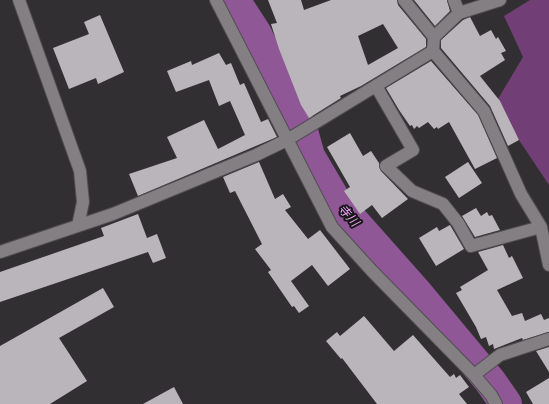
<!DOCTYPE html>
<meta charset="utf-8">
<style>
body{margin:0}
canvas{display:block;background:#322f32}
</style>
<canvas width="549" height="404"></canvas>
<script>
const ctx = document.querySelector('canvas').getContext('2d');
ctx.lineJoin = 'round';
function fillPath(path, color) {
  ctx.fillStyle = color;
  ctx.fill(path, 'evenodd');
}
function shape(rows) {
  const path = new Path2D();
  for (const r of rows) {
    path.moveTo(r[0], r[1]);
    for (let i = 2; i < r.length; i += 2) path.lineTo(r[i], r[i + 1]);
  }
  return path;
}
function stroke(path, color, width, dash) {
  ctx.strokeStyle = color;
  ctx.lineWidth = width;
  ctx.lineCap = dash ? 'butt' : 'round';
  ctx.setLineDash(dash || []);
  ctx.stroke(path);
}
function label(font, color, halo, rows, align = 'center') {
  ctx.font = font + ' Merriweather,"Noto Sans JP",serif';
  ctx.lineWidth = 4;
  ctx.setLineDash([]);
  ctx.textBaseline = 'middle';
  ctx.strokeStyle = halo;
  ctx.fillStyle = color;
  for (const [text, x, y, turn = 0] of rows) {
    ctx.save();
    ctx.translate(x, y);
    ctx.rotate((+turn || 0) * Math.PI / 180);
    ctx.textAlign = isNaN(turn) ? turn : align;
    if (halo) ctx.strokeText(text, 0, 0);
    ctx.fillText(text, 0, 0);
    ctx.restore();
  }
}
fillPath(shape([
 [530,0,549,0,549,185,495,104,523,57,504,16]
]), '#713f76');
stroke(shape([
 [234,0,256,34,302,131,309,156,336,202,415,291,490,381,506,404]
]), '#8f5795', 32);
fillPath(shape([
 [268,0,301,0,304,10,331,0,397,0,398,5,426,39,426,47,361,86,340,96,341,98,309,118,301,105,279,49,271,24,277,23],
 [383,24,398,48,368,65,358,36],
 [414,0,447,0,450,11,435,26],
 [100,15,124,72,98,84,96,78,69,89,53,48,89,34,84,22],
 [470,17,480,36,491,30,496,39,498,37,506,51,501,53,505,60,480,76,500,101,519,140,508,146,490,106,441,48,441,40,463,20],
 [219,53,226,65,231,63,240,85,244,83,261,122,268,119,277,137,138,196,129,174,177,158,167,137,204,120,218,149,245,135,230,101,219,106,209,80,176,92,167,71,191,61,192,65],
 [431,61,478,115,497,158,475,169,449,122,438,129,437,127,434,129,428,122,419,128,417,126,414,129,412,125,410,126,399,110,386,88],
 [350,133,363,156,371,151,379,163,381,171,408,199,382,218,372,205,360,214,344,191,350,187,327,147],
 [259,162,275,199,283,194,291,207,285,210,308,239,320,230,350,269,328,286,312,265,291,281,309,306,299,313,294,306,292,307,268,272,271,270,255,249,262,244,236,193,235,191,230,193,223,177],
 [468,162,482,183,459,198,445,177],
 [476,208,481,216,487,212,489,216,492,215,500,230,475,237,462,216],
 [138,214,147,238,157,234,166,258,153,263,148,252,0,302,0,272,104,236,101,228],
 [450,225,464,249,436,266,419,238,437,227,439,231],
 [503,245,509,258,512,256,523,278,497,290,512,316,522,313,525,321,541,314,544,320,549,318,549,332,523,340,522,338,494,349,493,344,489,346,486,337,481,339,476,327,456,293,462,290,460,287,488,270,478,252],
 [103,288,114,307,59,338,87,381,50,404,0,404,0,346],
 [364,316,394,351,413,335,450,377,454,374,456,378,460,375,469,387,459,394,467,404,377,404,342,358,341,359,326,341,337,332,340,336],
 [549,347,549,372,536,351],
 [549,378,549,404,533,404,526,392],
 [174,387,183,404,143,404]
]), '#bab5ba');
const minor = shape([
 [19,0,80,171,83,202,78,226],
 [216,0,332,227,372,271,474,375,491,395,496,404],
 [404,0,434,37],
 [454,0,459,13],
 [433,51,484,111,521,194,541,227,549,265],
 [376,86,413,150,386,166,412,191,443,204,458,223,471,246,541,227],
 [0,252,113,214,256,155,287,140,433,51,434,37,459,13,500,0],
 [474,375,500,355,549,339]
]);
stroke(minor, '#504e50', 14);
stroke(minor, '#837f83', 12);
label('italic 12px', '#f7a8fe', '#191719', [
 ["寺川",348,216,48]
]);
</script>
